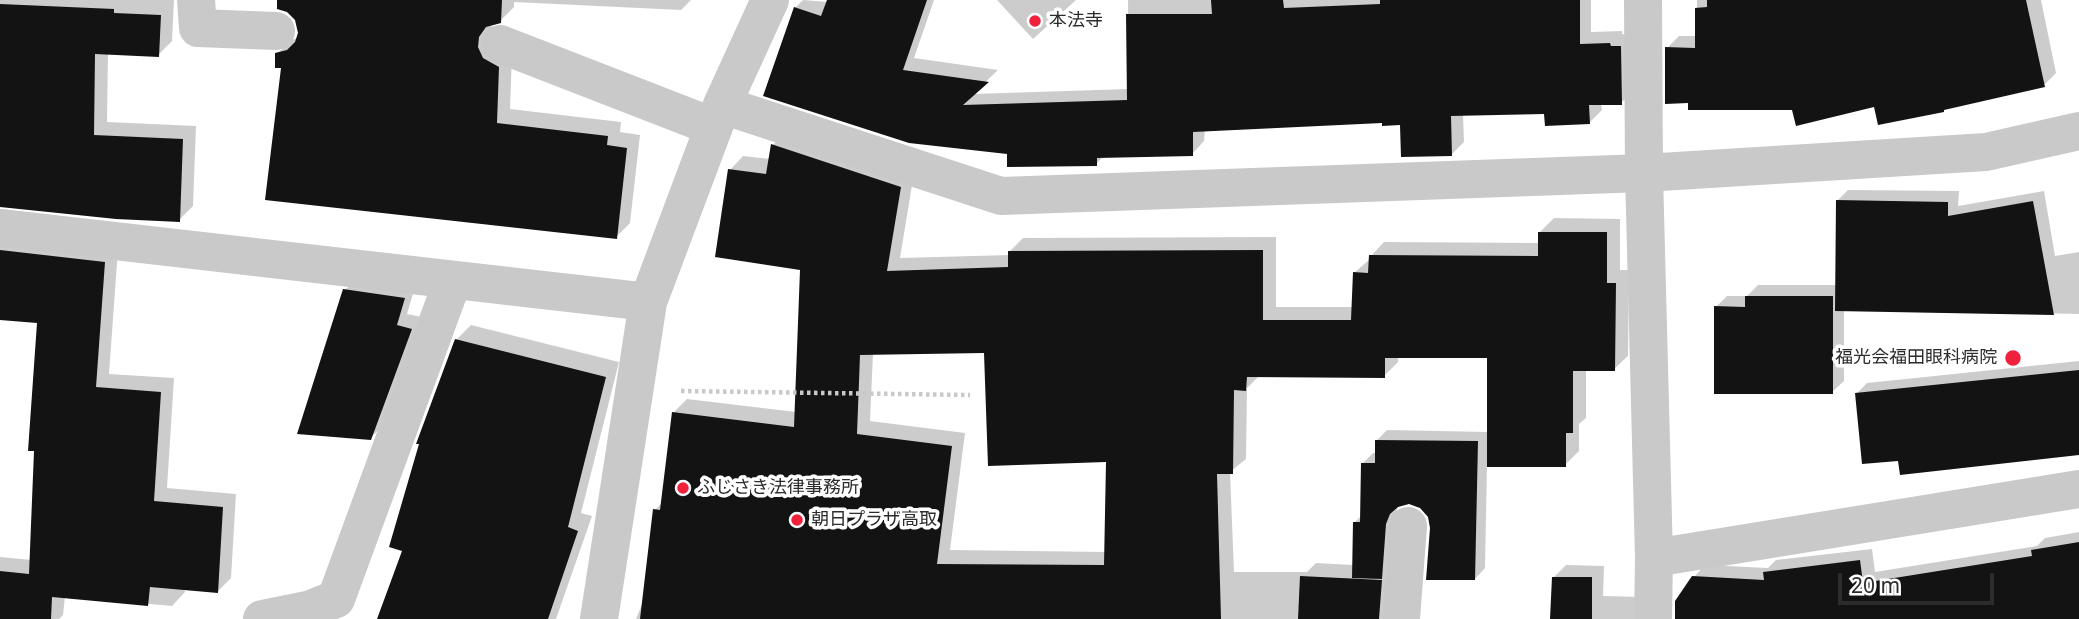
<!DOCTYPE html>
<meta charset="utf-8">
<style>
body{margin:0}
#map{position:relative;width:2079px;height:619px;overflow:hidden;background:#fff;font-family:"Noto Sans",sans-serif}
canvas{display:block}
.scale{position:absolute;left:1838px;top:573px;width:156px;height:32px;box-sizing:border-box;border:4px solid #2c2c2c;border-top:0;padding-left:9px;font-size:21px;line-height:24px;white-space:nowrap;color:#2c2c2c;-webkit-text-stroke:5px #fff;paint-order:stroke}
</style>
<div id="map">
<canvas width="2079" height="619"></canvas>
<div class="scale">20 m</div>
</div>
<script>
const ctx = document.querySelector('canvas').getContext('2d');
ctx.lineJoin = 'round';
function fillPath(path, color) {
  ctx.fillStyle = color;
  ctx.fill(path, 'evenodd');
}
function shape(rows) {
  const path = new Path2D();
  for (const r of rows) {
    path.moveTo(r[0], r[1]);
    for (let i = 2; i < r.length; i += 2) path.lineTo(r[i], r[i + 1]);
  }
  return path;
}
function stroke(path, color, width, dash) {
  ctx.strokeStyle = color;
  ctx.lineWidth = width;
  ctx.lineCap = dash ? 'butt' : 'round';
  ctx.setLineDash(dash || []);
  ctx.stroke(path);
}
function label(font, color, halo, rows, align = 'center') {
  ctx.font = font + ' "Noto Sans","Noto Sans JP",sans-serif';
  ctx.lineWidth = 7;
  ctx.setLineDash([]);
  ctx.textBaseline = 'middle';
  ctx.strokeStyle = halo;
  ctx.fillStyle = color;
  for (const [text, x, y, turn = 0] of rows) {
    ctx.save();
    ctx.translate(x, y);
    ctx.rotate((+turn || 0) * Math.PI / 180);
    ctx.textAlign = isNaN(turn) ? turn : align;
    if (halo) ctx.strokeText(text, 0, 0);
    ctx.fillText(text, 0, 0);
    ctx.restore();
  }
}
fillPath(shape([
 [0,0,174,0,172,41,158,55,108,53,107,122,196,126,193,206,179,220,0,205],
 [279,0,691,0,681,10,514,2,514,7,500,21,492,23,491,32,512,53,510,109,621,122,620,132,640,135,630,223,616,237,283,66,277,54,291,40,298,38,300,33,297,19],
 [803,0,828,2,829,0,934,0,914,58,998,70,973,94,1129,89,1128,0,1591,0,1591,32,1622,31,1622,34,1633,35,1633,91,1621,103,1601,103,1602,110,1589,123,1546,112,1463,114,1464,142,1452,154,1402,123,1383,122,1205,129,1204,141,1192,154,1104,156,1096,164,1009,152,795,8],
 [997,0,1076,0,1033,39],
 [1697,0,2041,0,2056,73,2044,85,1946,108,1943,111,1876,105,1793,108,1667,48,1679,36,1697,36],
 [786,131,914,173,900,258,1010,255,1010,251,1023,238,1276,237,1276,307,1353,307,1354,273,1370,259,1371,256,1384,242,1540,243,1540,232,1554,218,1620,219,1620,270,1629,270,1628,356,1614,369,1586,369,1586,418,1579,424,1579,451,1565,465,1487,465,1485,568,1475,579,1432,528,1430,516,1421,506,1409,502,1399,505,1396,512,1397,619,636,619,645,597,655,510,663,502,673,413,687,399,796,412,801,268,730,170,743,156,770,159,773,145],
 [986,351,1108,460,1106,552,950,550,965,433,870,421,873,353],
 [1398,356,1489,356,1489,432,1387,430,1377,440,1376,453,1373,453,1363,463,1362,515,1354,523,1354,565,1316,563,1307,572,1234,572,1230,472,1246,459,1247,388,1259,376,1384,376,1398,362],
 [1848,190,1959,191,1958,206,2044,191,2055,256,2079,252,2079,314,1844,309,1844,381,1832,392,1716,307,1727,296,1747,296,1758,285,1837,285,1837,201],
 [0,231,118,249,109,374,174,378,167,488,236,494,231,578,217,592,184,588,185,592,172,606,65,596,63,615,59,619,0,619,0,557,32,560,39,322,0,319],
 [356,279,415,287,407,314,422,317,382,427,370,438,345,290],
 [471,325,619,362,581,513,592,516,556,619,487,619,405,549,456,340],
 [2079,361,2079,453,1900,459,1856,394,1867,383],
 [2079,532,2079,619,1675,619,1677,601,1693,578,1705,565,1768,568,1776,560,1872,549,1875,572,2037,546,2045,538],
 [1566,565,1604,566,1603,596,1643,597,1647,619,1552,619,1554,577]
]), '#0003');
fillPath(shape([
 [277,0,502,0,501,23,486,27,479,37,478,47,483,58,499,67,497,123,608,136,607,145,627,148,617,239,265,200,281,68,275,68,275,53,287,50,295,42,298,33,295,20,287,12,277,9],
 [827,0,927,0,903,70,989,82,963,105,1127,100,1126,14,1212,14,1211,0,1283,0,1284,8,1380,4,1380,0,1580,0,1580,44,1610,43,1611,46,1621,46,1622,105,1589,105,1590,124,1545,126,1544,114,1451,116,1452,156,1401,157,1400,125,1382,126,1382,123,1193,132,1193,156,1097,158,1097,166,1007,167,1007,154,909,143,763,96,794,7,821,16],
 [1707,0,2026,0,2045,87,1944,110,1944,112,1878,125,1874,107,1796,126,1792,110,1688,110,1688,103,1665,104,1665,47,1695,48,1695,8,1707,7],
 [0,4,114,9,114,13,161,15,159,57,95,54,94,135,183,139,180,222,116,219,0,207],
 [771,144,901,187,887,271,1008,267,1008,251,1263,250,1263,320,1351,320,1353,272,1368,273,1369,255,1538,256,1538,232,1607,232,1607,283,1616,283,1615,371,1573,371,1573,433,1566,433,1566,467,1487,467,1487,358,1385,358,1385,378,1247,377,1246,391,1234,390,1233,474,1217,474,1221,619,640,619,653,509,660,510,672,412,794,427,800,270,715,257,728,169,766,174],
 [984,353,988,466,1106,462,1104,565,937,564,952,446,857,434,860,355],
 [1836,200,1948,202,1948,216,2033,201,2054,315,1835,311],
 [0,250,105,262,96,387,161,392,154,501,223,507,218,593,150,587,148,606,52,597,51,619,0,619,0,571,29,574,34,451,28,451,37,323,0,320],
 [343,289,405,298,397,325,412,329,371,440,297,434],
 [1745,296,1833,296,1833,394,1714,394,1714,306,1745,307],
 [455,339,606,377,568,527,578,531,548,619,377,619,402,551,389,547,419,444,416,444],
 [2079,370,2079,455,1900,475,1898,461,1862,464,1855,393],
 [1375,440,1478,441,1475,580,1426,580,1430,528,1428,517,1420,508,1409,504,1398,507,1390,514,1386,524,1382,579,1352,578,1353,522,1360,522,1361,463,1375,463],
 [2079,542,2079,619,1675,619,1675,601,1692,576,1764,580,1763,572,1860,560,1863,583,2032,556,2031,550],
 [1300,576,1382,580,1379,619,1298,619],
 [1552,577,1592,577,1592,619,1550,619]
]), '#131313');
stroke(shape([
 [681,391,970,395]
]), '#c9c9c9', 4.5, [3.5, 3.5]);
stroke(shape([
 [196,0,198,28,276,31],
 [1643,0,1644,173,1654,558,1653,619],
 [500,44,714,127],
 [722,105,1001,196,1644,173,1986,152,2079,131],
 [0,228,648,302],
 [1654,558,2079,489],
 [262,619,311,609,336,599,453,280],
 [599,619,648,302,722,105,770,0],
 [1401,619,1408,526]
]), '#c9c9c9', 38);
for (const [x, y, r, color] of [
 [1035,21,7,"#ef213d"],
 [2013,358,9,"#ef213d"],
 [683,488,7,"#ef213d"],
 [797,520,7,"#ef213d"]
]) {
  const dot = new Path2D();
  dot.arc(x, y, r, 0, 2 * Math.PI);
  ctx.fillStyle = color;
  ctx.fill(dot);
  stroke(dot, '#fff', 2.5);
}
label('18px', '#2c2c2c', '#fff', [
 ["本法寺",1049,21],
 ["福光会福田眼科病院",1997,358,"right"],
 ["ふじさき法律事務所",697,488],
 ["朝日プラザ高取",811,520]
], 'left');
</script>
